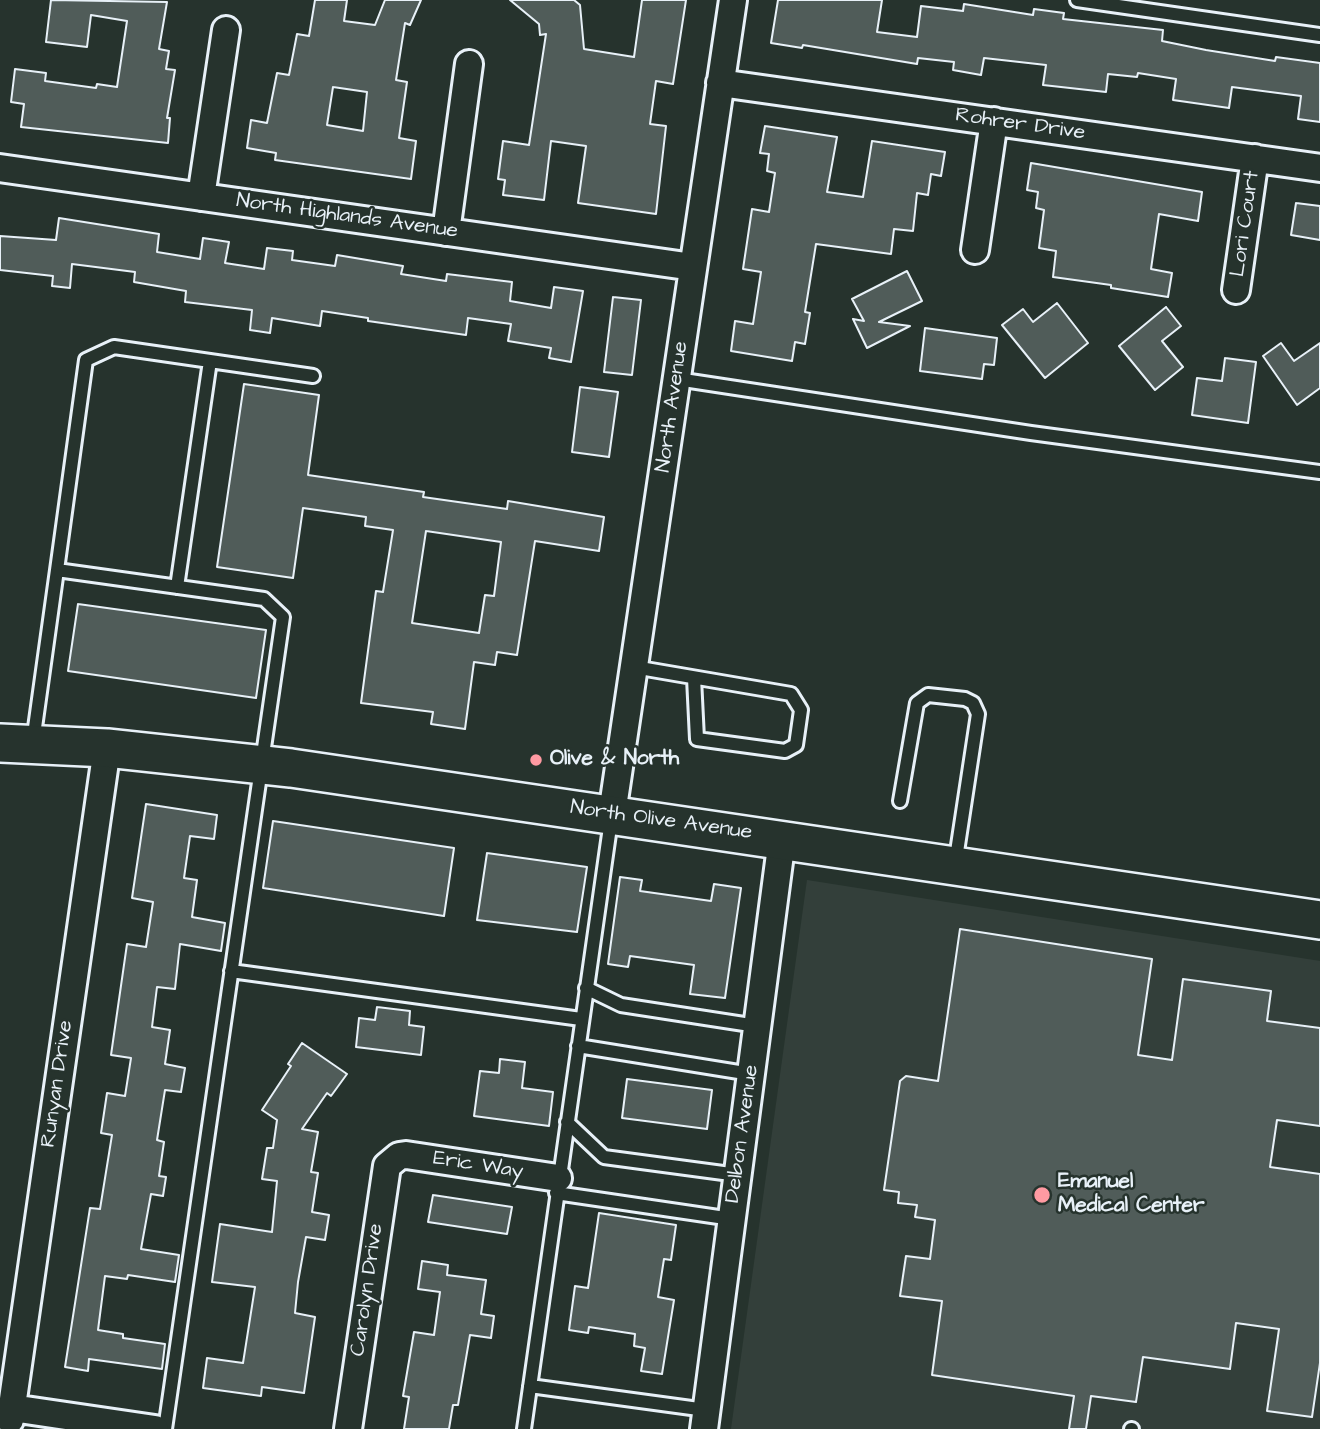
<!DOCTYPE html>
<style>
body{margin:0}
canvas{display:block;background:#26332d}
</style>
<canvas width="1320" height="1429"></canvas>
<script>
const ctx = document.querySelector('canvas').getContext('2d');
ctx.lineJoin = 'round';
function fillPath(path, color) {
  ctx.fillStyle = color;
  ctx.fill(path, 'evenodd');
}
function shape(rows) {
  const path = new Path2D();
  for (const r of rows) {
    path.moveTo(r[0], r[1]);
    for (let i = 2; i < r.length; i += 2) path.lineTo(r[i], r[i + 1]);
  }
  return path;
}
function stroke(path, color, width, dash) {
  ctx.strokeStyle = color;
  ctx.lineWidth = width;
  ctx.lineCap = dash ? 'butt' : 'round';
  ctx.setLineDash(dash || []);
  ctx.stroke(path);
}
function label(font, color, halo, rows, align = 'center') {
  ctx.font = font + ' "Architects Daughter",sans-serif';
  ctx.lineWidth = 5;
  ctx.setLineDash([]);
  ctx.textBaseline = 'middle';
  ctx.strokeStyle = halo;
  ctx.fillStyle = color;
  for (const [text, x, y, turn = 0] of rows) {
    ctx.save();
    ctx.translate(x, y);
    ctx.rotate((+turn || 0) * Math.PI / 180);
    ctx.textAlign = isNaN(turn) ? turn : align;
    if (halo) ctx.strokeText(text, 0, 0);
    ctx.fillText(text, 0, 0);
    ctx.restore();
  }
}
fillPath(shape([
 [807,880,1320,961,1320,1429,731,1429]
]), '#333f3a');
const building = shape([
 [51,0,167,2,159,49,169,51,166,69,175,70,167,118,170,118,168,143,21,127,24,104,11,102,15,69,46,73,45,81,96,88,97,84,117,87,127,21,91,15,87,47,46,42,51,0],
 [315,0,347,0,344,21,375,25,385,0,421,0,410,25,405,23,396,80,407,82,399,138,416,141,411,179,275,160,276,153,247,148,251,120,267,123,277,73,289,75,297,34,309,36,315,0],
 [333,87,367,92,363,131,327,125,333,87],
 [510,0,574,0,580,5,584,49,634,57,642,0,686,0,673,84,656,81,650,124,666,126,656,214,578,203,586,146,551,141,544,200,503,195,505,180,498,179,503,141,529,145,546,34,540,35,539,24,510,0],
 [778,0,882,0,877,32,917,37,921,6,963,11,964,4,1033,15,1034,9,1064,13,1063,19,1163,30,1162,41,1206,50,1275,61,1276,57,1320,63,1320,122,1298,119,1301,96,1232,87,1229,108,1173,100,1176,79,1138,73,1137,77,1108,74,1106,92,1043,85,1046,65,984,58,981,75,953,70,954,62,918,58,917,64,803,45,802,48,771,43,778,0],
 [765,126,837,137,827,192,863,197,872,141,945,152,941,176,931,174,928,195,917,193,913,231,894,229,891,254,816,244,805,312,810,313,805,344,795,342,792,361,731,351,735,321,753,324,761,272,743,269,752,209,769,212,775,173,767,171,769,154,760,153,765,126],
 [1031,163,1202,192,1198,221,1159,214,1151,269,1172,273,1168,297,1111,288,1111,285,1053,277,1056,251,1039,248,1044,210,1036,208,1038,192,1027,190,1031,163],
 [1296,203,1320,206,1320,240,1291,235,1296,203],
 [59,218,159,234,157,252,200,259,203,238,229,242,225,263,264,269,267,248,293,251,292,260,335,266,337,255,403,266,401,274,446,281,447,274,512,282,510,301,551,308,554,287,583,291,571,362,549,358,551,348,508,341,511,324,468,318,466,335,368,321,368,318,322,311,320,326,272,318,270,333,250,330,252,310,185,302,186,291,134,282,135,272,72,264,70,288,52,286,53,276,0,270,0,236,56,240,59,218],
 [907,271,922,301,879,322,910,326,867,348,853,319,864,321,852,299,907,271],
 [613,297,641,300,632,375,604,372,613,297],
 [1057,303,1088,343,1045,378,1002,325,1023,309,1033,322,1057,303],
 [1166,307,1181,326,1162,341,1183,367,1155,390,1119,346,1166,307],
 [925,328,997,338,994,365,984,364,982,379,920,371,925,328],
 [1281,343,1294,361,1320,343,1320,388,1297,405,1263,356,1281,343],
 [1225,358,1256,362,1248,423,1192,415,1197,378,1222,381,1225,358],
 [244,384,319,395,308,475,424,492,423,497,507,509,508,501,604,517,599,551,535,541,517,655,497,652,495,665,474,662,465,729,431,724,433,712,361,703,376,591,383,592,393,530,365,526,366,517,303,508,293,578,217,567,244,384],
 [426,531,501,542,494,596,485,595,479,633,412,623,426,531],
 [580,387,618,392,609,457,572,452,580,387],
 [78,604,266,630,256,698,68,671,78,604],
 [146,804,217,815,214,839,190,836,184,878,197,880,192,917,225,923,221,951,180,944,175,989,157,987,152,1027,170,1030,165,1064,185,1068,181,1092,165,1090,157,1140,164,1142,159,1176,166,1177,163,1196,151,1194,141,1249,179,1255,175,1282,128,1275,127,1279,105,1276,98,1330,123,1334,123,1338,165,1344,162,1369,89,1359,88,1371,65,1367,90,1208,100,1209,112,1135,101,1133,107,1093,125,1096,131,1058,111,1055,127,944,146,947,153,902,132,898,146,804],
 [273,821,454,848,444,916,263,888,273,821],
 [487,853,587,867,577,932,477,920,487,853],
 [620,877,642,880,640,891,711,901,714,884,741,888,725,998,690,994,694,965,630,956,628,967,608,964,620,877],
 [960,929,1152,959,1138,1055,1172,1060,1183,979,1271,991,1267,1021,1320,1028,1320,1126,1277,1120,1270,1167,1320,1174,1320,1363,1312,1417,1267,1411,1279,1329,1236,1323,1230,1369,1143,1357,1136,1402,1091,1396,1086,1429,1069,1429,1074,1396,932,1375,942,1301,900,1296,906,1256,930,1259,935,1220,915,1217,917,1205,898,1203,899,1192,884,1190,900,1081,906,1076,938,1081,960,929],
 [377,1007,410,1011,409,1025,424,1027,421,1055,356,1047,359,1018,375,1020,377,1007],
 [302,1043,347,1074,331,1096,327,1093,302,1129,318,1132,311,1172,318,1173,312,1212,329,1215,325,1240,306,1237,298,1282,295,1313,315,1317,304,1393,262,1387,261,1396,203,1388,207,1358,243,1363,255,1287,212,1282,220,1224,272,1232,277,1181,262,1179,267,1148,273,1148,277,1120,262,1110,291,1066,288,1064,302,1043],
 [500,1059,525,1062,522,1088,553,1092,549,1126,474,1116,480,1071,499,1073,500,1059],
 [627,1079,712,1090,707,1129,622,1118,627,1079],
 [433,1195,512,1207,507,1234,428,1222,433,1195],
 [599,1213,676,1225,671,1260,664,1259,658,1297,674,1300,662,1374,641,1371,645,1348,634,1346,635,1334,589,1327,588,1333,569,1330,575,1286,588,1288,599,1213],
 [422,1261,448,1265,447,1275,486,1280,481,1314,494,1316,491,1338,470,1335,458,1405,453,1405,449,1429,404,1429,409,1397,403,1396,414,1332,434,1335,440,1292,418,1289,422,1261]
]);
fillPath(building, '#505c59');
stroke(building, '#e8f1f8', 2);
const lane = shape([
 [1077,0,1320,35],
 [677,379,1031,433,1320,472],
 [177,587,210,361],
 [634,667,791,694,801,710,796,745,785,751,697,739,694,678],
 [33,742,57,570],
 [900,801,917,703,928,695,965,699,973,703,978,714,955,865],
 [231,971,581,1019],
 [586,988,621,1005,757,1026],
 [578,1046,751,1074],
 [567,1122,604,1157,738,1175],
 [556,1193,732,1219],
 [530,1386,706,1410],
 [165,1429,283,617,264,599,57,570,86,360,114,347,313,376],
 [524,1429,611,820],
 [1131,1429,1132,1429]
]);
const street = shape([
 [720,83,1320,168],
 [0,168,693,267],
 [201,197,226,30],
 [446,232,469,64],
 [975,250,994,121],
 [1236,290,1255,158],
 [612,814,733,0],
 [12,1408,155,1429],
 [10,1420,107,748],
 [348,1429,387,1166,399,1156,406,1155,558,1178],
 [704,1429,782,839]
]);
const secondary = shape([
 [0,743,107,748,291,768,1320,920]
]);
stroke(lane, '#e8f1f8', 18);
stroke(street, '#e8f1f8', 32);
stroke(secondary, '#e8f1f8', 42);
stroke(lane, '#26332d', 12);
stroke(street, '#26332d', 26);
stroke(secondary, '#26332d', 37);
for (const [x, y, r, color] of [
 [536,760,7,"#ff9aa2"],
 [1042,1195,9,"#ff9aa2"]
]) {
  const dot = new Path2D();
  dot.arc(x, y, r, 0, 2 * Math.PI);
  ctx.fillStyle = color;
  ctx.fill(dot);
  stroke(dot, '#26332d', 2.5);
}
label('21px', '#e8f1f8', '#26332d', [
 ["Rohrer Drive",1020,125,8],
 ["North Highlands Avenue",347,217,8],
 ["Lori Court",1246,224,-82],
 ["North Avenue",673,407,-82],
 ["North Olive Avenue",661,821,8],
 ["Runyan Drive",58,1084,-82],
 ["Delbon Avenue",743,1134,-82],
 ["Eric Way",478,1166,9],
 ["Carolyn Drive",368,1290,-82]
]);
label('bold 21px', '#e8f1f8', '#26332d', [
 ["Olive & North",550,760],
 ["Emanuel",1058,1183],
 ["Medical Center",1058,1207]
], 'left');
</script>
